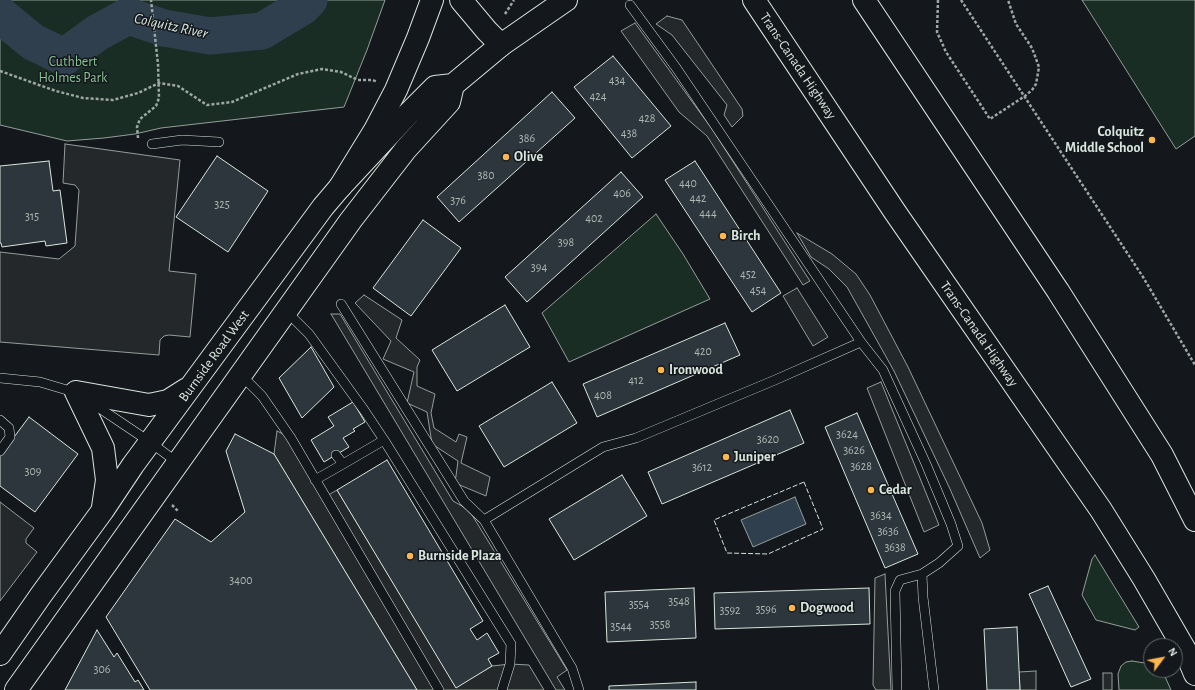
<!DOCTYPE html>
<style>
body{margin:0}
#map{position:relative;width:1195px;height:690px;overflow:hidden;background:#14181c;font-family:"Alegreya Sans",sans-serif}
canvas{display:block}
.north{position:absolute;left:1143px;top:638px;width:40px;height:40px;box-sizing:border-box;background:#14181c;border:1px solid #626a69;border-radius:50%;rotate:58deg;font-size:11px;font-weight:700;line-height:16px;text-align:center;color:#d8e6dc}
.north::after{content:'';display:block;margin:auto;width:14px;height:18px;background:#ffb74d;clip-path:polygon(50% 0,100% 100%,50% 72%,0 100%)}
</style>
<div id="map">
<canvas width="1195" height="690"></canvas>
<div class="north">N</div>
</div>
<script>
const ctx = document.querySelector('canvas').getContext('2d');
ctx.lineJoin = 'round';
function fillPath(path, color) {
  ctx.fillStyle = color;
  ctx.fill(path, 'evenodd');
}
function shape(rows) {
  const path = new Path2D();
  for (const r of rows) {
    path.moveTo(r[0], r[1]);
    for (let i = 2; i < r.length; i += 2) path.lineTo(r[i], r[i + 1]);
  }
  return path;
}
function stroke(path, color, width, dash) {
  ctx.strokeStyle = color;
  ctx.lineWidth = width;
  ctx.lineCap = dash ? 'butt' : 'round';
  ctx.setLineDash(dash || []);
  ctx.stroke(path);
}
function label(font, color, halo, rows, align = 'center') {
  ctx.font = font + ' "Alegreya Sans",sans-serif';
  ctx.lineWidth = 3;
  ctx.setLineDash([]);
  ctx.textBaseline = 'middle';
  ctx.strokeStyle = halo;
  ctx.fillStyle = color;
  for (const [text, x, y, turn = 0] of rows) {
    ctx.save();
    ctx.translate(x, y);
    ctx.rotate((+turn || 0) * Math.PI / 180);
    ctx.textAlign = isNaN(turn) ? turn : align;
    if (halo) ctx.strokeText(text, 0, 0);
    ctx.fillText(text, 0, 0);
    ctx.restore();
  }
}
const green = shape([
 [0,0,385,0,367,50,344,107,161,128,135,134,104,138,67,141,0,125,0,0],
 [1082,0,1195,0,1195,136,1176,149,1082,0],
 [656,214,683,254,710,299,569,362,542,313,656,214],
 [1095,555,1139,627,1135,630,1096,620,1082,595,1092,559,1095,555],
 [1132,661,1151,664,1151,670,1162,670,1171,690,1119,690,1118,674,1121,666,1126,662,1132,661]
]);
fillPath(green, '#1a2d24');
stroke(green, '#939e99', 1);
const parking = shape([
 [667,16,682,20,742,109,743,116,732,127,724,115,727,105,672,35,656,24,667,16],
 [635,23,712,129,810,281,803,285,707,136,679,112,621,31,635,23],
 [65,144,180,160,169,271,196,274,190,337,169,335,164,336,160,340,159,355,0,342,0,252,59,259,75,246,79,190,75,185,63,183,65,144],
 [797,233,832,254,856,274,870,295,908,367,982,523,990,550,980,558,950,489,894,371,847,287,829,269,811,257,797,233],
 [797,288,828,337,813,346,783,296,797,288],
 [364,295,402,320,396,338,420,360,417,367,417,386,435,394,431,413,434,428,456,442,459,434,467,437,461,463,490,477,486,496,455,483,458,461,432,444,427,412,407,403,414,372,383,359,391,341,355,303,364,295],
 [331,314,340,314,453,501,469,510,567,670,557,677,565,690,556,690,331,314],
 [881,382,939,525,924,532,867,388,881,382],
 [277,431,291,438,325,497,337,490,456,687,492,666,510,664,529,665,544,690,417,690,274,454,277,431],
 [0,502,34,528,26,539,26,543,37,552,0,601,0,502],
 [885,574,891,690,876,690,873,685,875,578,885,574],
 [1036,671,1036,690,1020,690,1019,672,1036,671],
 [1103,673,1112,673,1112,690,1103,690,1103,673]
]);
fillPath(parking, '#24282b');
stroke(parking, '#939e99', 1);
const water = shape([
 [795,497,806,524,753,547,741,520,795,497]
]);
fillPath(water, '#2f3f4d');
stroke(water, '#939e99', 1);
stroke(shape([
 [0,15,33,42,64,57,97,33,128,16,164,28,210,36,262,31,302,7,309,0]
]), '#2f3f4d', 37);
const building = shape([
 [613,56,671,126,632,158,574,87,613,56],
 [552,92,575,118,459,222,437,197,552,92],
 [217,156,268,191,228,252,176,217,217,156],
 [49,161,53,191,60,190,67,243,46,246,45,241,2,247,1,243,0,243,0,166,49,161],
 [695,161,781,293,752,312,665,180,695,161],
 [621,172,643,197,527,302,505,277,621,172],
 [423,220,461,248,411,316,373,288,423,220],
 [505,305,530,347,457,391,432,350,505,305],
 [725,323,740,355,597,417,583,384,725,323],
 [311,347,334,387,302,418,279,378,311,347],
 [552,382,577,423,504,467,479,426,552,382],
 [353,402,365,422,353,429,355,431,343,438,349,447,324,462,311,440,334,426,328,417,353,402],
 [790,410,804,443,662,504,648,472,790,410],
 [857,413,918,554,885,568,825,427,857,413],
 [29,417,78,454,35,512,0,486,0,456,29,417],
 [235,434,274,454,417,690,150,690,106,617,175,519,211,542,245,512,226,451,235,434],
 [387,460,483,621,470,629,477,640,487,633,499,653,488,659,492,666,456,688,337,490,387,460],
 [622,475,647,516,574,560,549,519,622,475],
 [1048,586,1091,679,1071,687,1029,594,1048,586],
 [694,588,696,638,607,642,605,592,694,588],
 [869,588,870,624,715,629,714,593,869,588],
 [1017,627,1020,690,987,690,984,629,1017,627],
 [97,630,114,657,117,653,135,682,138,680,144,690,65,690,97,630],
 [696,682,696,690,609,690,609,686,696,682]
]);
fillPath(building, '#2c363c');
stroke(building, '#d8e6dc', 1);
const lane = shape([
 [630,5,677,69,861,342,883,370,926,464,951,524,958,546,939,563,922,574,923,597,934,690],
 [152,144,182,140,219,142],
 [341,304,464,501,484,520,572,668,579,690],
 [286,311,309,334,364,410,384,440],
 [241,375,262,396,291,438,439,690],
 [0,378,40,382,77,393],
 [89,401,150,442,178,463],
 [0,420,9,428,10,437,0,451],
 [343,464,384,440,511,644,510,664,502,690],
 [315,480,343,464,336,455],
 [484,520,603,447,636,438,775,380,861,342],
 [897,690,895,591,900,580,922,574]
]);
const secondary = shape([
 [76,392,103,448,107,480,103,507],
 [76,392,149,405,168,401,187,389],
 [0,654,41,595,103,510,133,465,323,207,340,187,408,114,435,87,453,85],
 [16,690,351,220,406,149,449,102,453,85,501,45,566,0]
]);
const highway = shape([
 [461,0,487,31,501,45],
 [754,0,895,212,1101,510,1144,579,1185,650,1195,674],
 [864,0,1058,291,1162,455,1195,520],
 [340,187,375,130,396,90,418,38,432,0]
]);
stroke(lane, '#d8e6dc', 10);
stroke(secondary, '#d8e6dc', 24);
stroke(highway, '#d8e6dc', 24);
stroke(shape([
 [938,0,937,32,946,52,990,119,1025,96,1032,90,1036,84,1038,73,1039,67,1032,48,1016,24,1008,0],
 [961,0,1143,277,1195,365],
 [505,14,514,0],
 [0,71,56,91,83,98,113,100,138,93,159,83,178,86,207,105,232,102,298,74,322,69,341,72,358,80,373,80,377,82],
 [138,138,137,127,140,119,156,106,159,98,158,64,151,0],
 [172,505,179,512]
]), '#9da8a2', 2.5, [3, 2]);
stroke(lane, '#14181c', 9);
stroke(secondary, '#14181c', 22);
stroke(highway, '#14181c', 22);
stroke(shape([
 [804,482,823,529,768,554,727,553,714,520,804,482]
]), '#d8e6dc', 1, [5, 2]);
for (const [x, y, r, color] of [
 [1152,140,4,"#ffb74d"],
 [506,157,4,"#ffb74d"],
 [723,236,4,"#ffb74d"],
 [661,370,4,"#ffb74d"],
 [726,457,4,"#ffb74d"],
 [871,490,4,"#ffb74d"],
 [410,556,4,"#ffb74d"],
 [792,608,4,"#ffb74d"]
]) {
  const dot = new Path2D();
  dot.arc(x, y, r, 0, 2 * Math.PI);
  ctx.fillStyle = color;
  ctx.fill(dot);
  stroke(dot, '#14181c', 1.5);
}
label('12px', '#adbab4', null, [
 ["434",617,80],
 ["424",598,96],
 ["428",647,118],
 ["438",629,133],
 ["386",527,138],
 ["380",486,175],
 ["440",688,183],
 ["406",622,193],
 ["442",698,198],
 ["376",458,200],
 ["325",222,204],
 ["444",708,213],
 ["315",32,216],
 ["402",594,218],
 ["398",566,242],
 ["394",539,267],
 ["452",748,274],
 ["454",758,290],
 ["420",703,351],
 ["412",636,380],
 ["408",603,395],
 ["3624",847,434],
 ["3620",768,439],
 ["3626",854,450],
 ["3628",861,466],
 ["3612",702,467],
 ["309",33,471],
 ["3634",881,515],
 ["3636",888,531],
 ["3638",895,547],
 ["3400",241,580],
 ["3548",679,601],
 ["3554",639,604],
 ["3596",766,609],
 ["3592",730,610],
 ["3558",660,624],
 ["3544",621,626],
 ["306",102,669]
]);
label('14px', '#8ac095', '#14181c', [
 ["Cuthbert",73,62],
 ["Holmes Park",73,78]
]);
label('14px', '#d8e6dc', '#14181c', [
 ["Trans-Canada Highway",798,66,56],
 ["Trans-Canada Highway",979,334,55],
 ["Burnside Road West",214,356,-54]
]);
label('bold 14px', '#d8e6dc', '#14181c', [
 ["Colquitz",1144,132,"right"],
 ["Middle School",1144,148,"right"],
 ["Olive",514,157],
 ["Birch",731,236],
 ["Ironwood",669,370],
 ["Juniper",734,457],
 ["Cedar",879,490],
 ["Burnside Plaza",418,556],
 ["Dogwood",800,608]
], 'left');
label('italic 15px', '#d8e6dc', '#14181c', [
 ["Colquitz River",171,26,12]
]);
</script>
